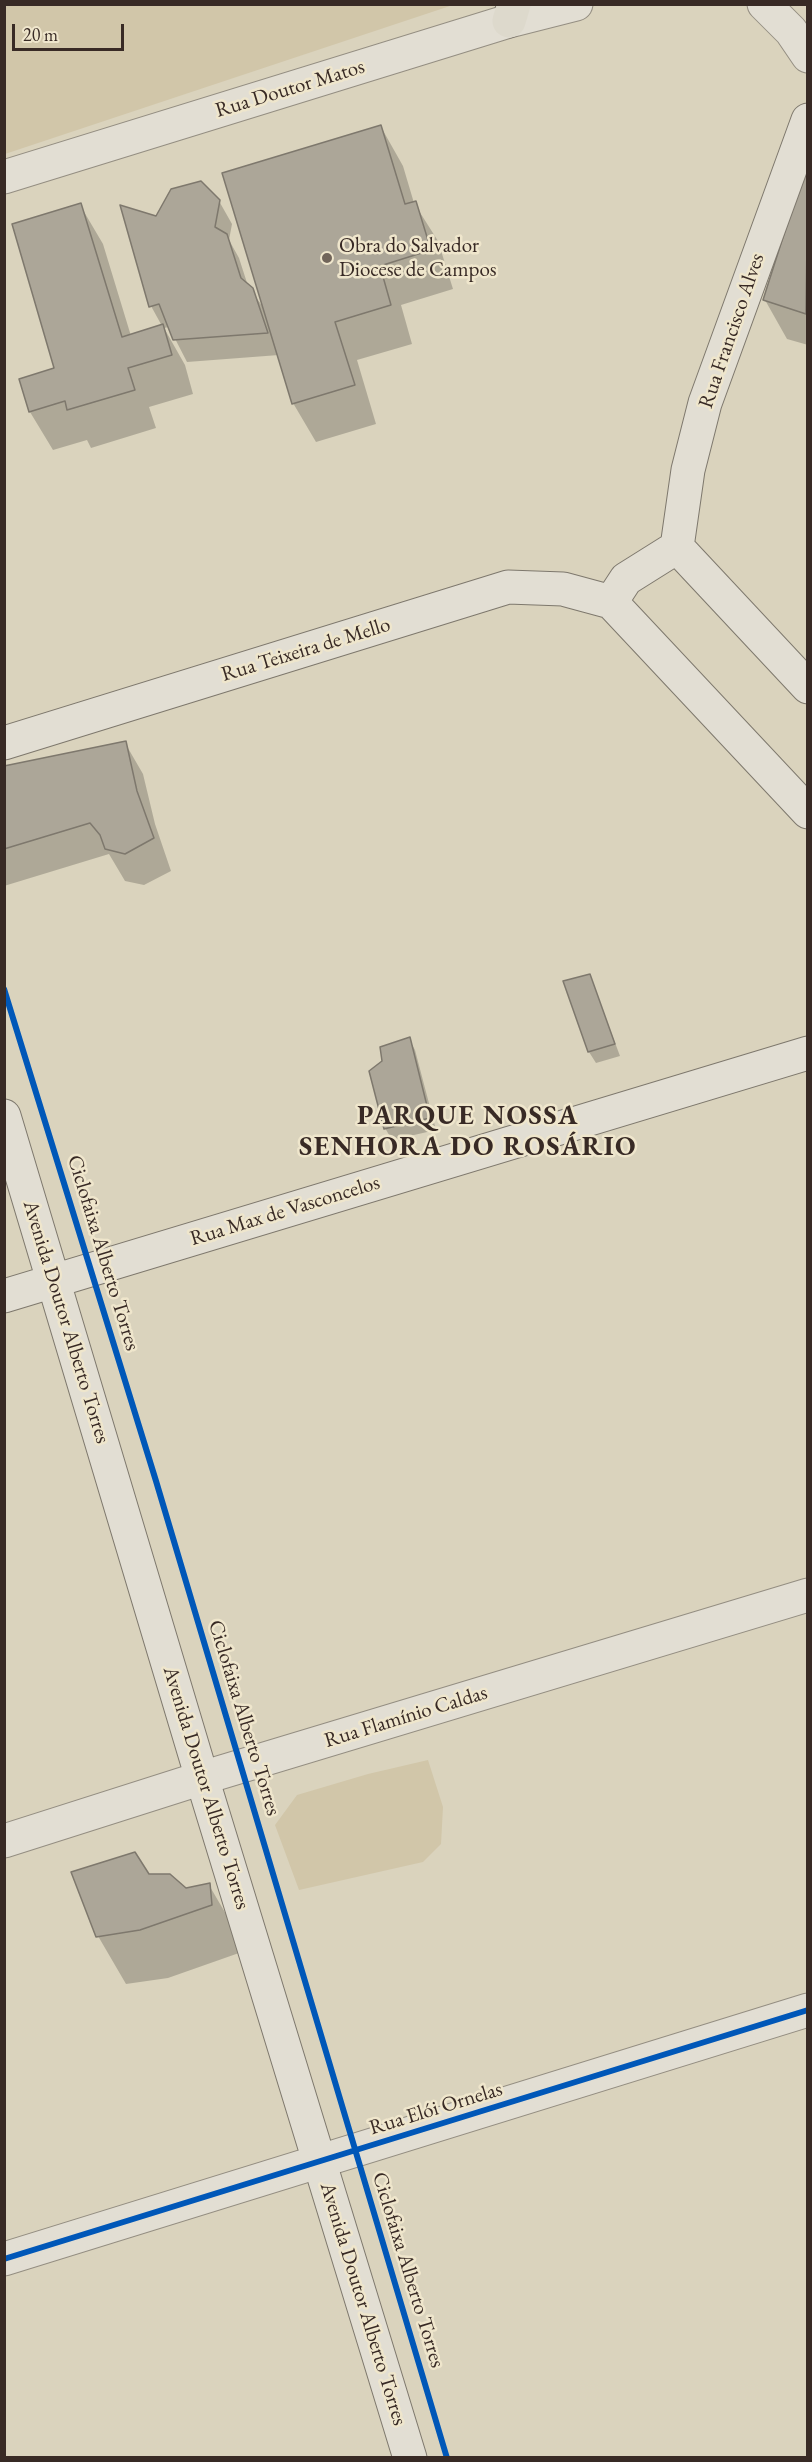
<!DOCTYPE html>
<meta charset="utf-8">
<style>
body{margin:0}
#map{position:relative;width:812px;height:2462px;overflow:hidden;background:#dad3bd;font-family:"EB Garamond",serif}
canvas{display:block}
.frame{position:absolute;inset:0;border:6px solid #382a25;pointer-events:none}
.scale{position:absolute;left:12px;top:24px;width:112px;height:27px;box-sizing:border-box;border:3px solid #382a25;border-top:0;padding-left:8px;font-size:18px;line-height:21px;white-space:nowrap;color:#382a25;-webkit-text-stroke:4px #efe6cc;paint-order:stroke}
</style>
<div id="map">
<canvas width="812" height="2462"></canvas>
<div class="frame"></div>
<div class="scale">20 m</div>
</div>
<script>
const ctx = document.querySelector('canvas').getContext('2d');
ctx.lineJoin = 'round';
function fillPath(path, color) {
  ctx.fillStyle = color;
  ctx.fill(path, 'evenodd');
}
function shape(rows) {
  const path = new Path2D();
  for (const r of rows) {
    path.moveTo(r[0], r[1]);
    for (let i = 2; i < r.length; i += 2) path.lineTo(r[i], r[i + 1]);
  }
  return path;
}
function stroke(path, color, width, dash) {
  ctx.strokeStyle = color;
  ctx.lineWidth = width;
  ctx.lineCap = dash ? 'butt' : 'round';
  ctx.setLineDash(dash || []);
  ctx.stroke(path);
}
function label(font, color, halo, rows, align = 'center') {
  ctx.font = font + ' "EB Garamond",serif';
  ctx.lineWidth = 5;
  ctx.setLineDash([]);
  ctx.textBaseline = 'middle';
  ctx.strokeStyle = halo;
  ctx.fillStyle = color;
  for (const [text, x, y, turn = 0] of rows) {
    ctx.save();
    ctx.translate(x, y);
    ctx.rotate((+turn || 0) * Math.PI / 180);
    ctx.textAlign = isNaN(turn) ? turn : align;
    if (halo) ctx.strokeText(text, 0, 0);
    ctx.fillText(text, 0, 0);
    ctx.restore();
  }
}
fillPath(shape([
 [5,4,453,4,453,5,5,154],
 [428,1760,443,1807,441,1844,423,1862,299,1890,275,1825,297,1795,368,1774]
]), '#d1c6a9');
fillPath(shape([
 [381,127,403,166,414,203,438,241,453,289,401,305,412,344,357,360,376,424,316,442,293,403,279,355,187,362,169,327,164,328,185,365,193,394,149,407,156,428,91,448,87,440,53,450,30,412,56,369,80,205,103,244,131,336,162,326,151,306,156,217,219,201,232,224,229,240,239,258,248,286,263,307],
 [808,170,808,345,787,339,765,300],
 [125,743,143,774,155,824,171,871,144,885,125,881,109,854,4,886,4,767],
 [590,976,620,1056,596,1063,589,1052,565,982],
 [409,1039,415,1050,436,1130,392,1140,385,1128],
 [148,1875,185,1889,209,1885,237,1933,239,1953,168,1978,126,1984,98,1936]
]), '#0003');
const building = shape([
 [381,125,405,204,416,201,431,250,380,266,391,305,335,322,355,385,292,404,222,173,381,125],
 [805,168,808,168,806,314,763,300,805,168],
 [201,181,220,200,215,227,227,234,241,278,253,288,268,333,173,340,159,304,149,307,120,205,156,216,171,189,201,181],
 [81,203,122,337,163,324,172,355,128,368,135,390,67,410,65,401,29,412,19,379,54,368,12,224,81,203],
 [126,741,137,791,154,838,125,854,105,849,100,835,90,823,4,849,4,766,126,741],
 [590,974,615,1044,588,1052,563,981,590,974],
 [410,1037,430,1118,384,1129,369,1071,382,1061,380,1047,410,1037],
 [135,1852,149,1874,170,1874,186,1888,210,1883,212,1905,140,1930,96,1937,71,1872,135,1852]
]);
fillPath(building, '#aca698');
stroke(building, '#7e786d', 1.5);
const street = shape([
 [764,4,791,31,808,56],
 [4,177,509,21,576,4],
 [4,1841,202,1778,808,1595],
 [4,2259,808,2010]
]);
const secondary = shape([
 [677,547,688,470,705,403,808,120],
 [677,547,808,687],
 [611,602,808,812],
 [611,602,626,579,677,547],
 [4,743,508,587,563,589,611,602],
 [4,1116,202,1778,410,2458],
 [4,1296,808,1053]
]);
const highway = shape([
 [509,21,514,4]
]);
stroke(street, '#948e82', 35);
stroke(secondary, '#7e786d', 35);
stroke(highway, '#7e786d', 35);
stroke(street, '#e2ded3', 33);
stroke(secondary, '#e2ded3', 33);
stroke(highway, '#ddd9cc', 33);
stroke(shape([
 [4,989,156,1481,447,2458],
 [4,2259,808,2010]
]), '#0057b8', 6);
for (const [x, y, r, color] of [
 [327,258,6,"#71655a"]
]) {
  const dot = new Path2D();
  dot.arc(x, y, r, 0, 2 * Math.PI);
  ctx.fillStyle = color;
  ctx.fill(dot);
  stroke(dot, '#efe6cc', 2);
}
label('21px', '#382a25', '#efe6cc', [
 ["Rua Doutor Matos",290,89,-17],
 ["Rua Francisco Alves",732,331,-71],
 ["Rua Teixeira de Mello",306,650,-17],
 ["Rua Max de Vasconcelos",285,1211,-17],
 ["Ciclofaixa Alberto Torres",103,1253,73],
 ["Avenida Doutor Alberto Torres",66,1322,73],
 ["Rua Flamínio Caldas",406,1717,-17],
 ["Ciclofaixa Alberto Torres",244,1718,73],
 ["Avenida Doutor Alberto Torres",206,1788,73],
 ["Rua Elói Ornelas",436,2109,-17],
 ["Ciclofaixa Alberto Torres",408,2270,73],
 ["Avenida Doutor Alberto Torres",363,2304,73]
]);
label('21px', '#382a25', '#efe6cc', [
 ["Obra do Salvador",339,246],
 ["Diocese de Campos",339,270]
], 'left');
ctx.letterSpacing = '1.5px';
label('bold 27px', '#382a25', '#efe6cc', [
 ["PARQUE NOSSA",468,1117],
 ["SENHORA DO ROSÁRIO",468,1148]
]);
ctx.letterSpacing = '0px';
</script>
